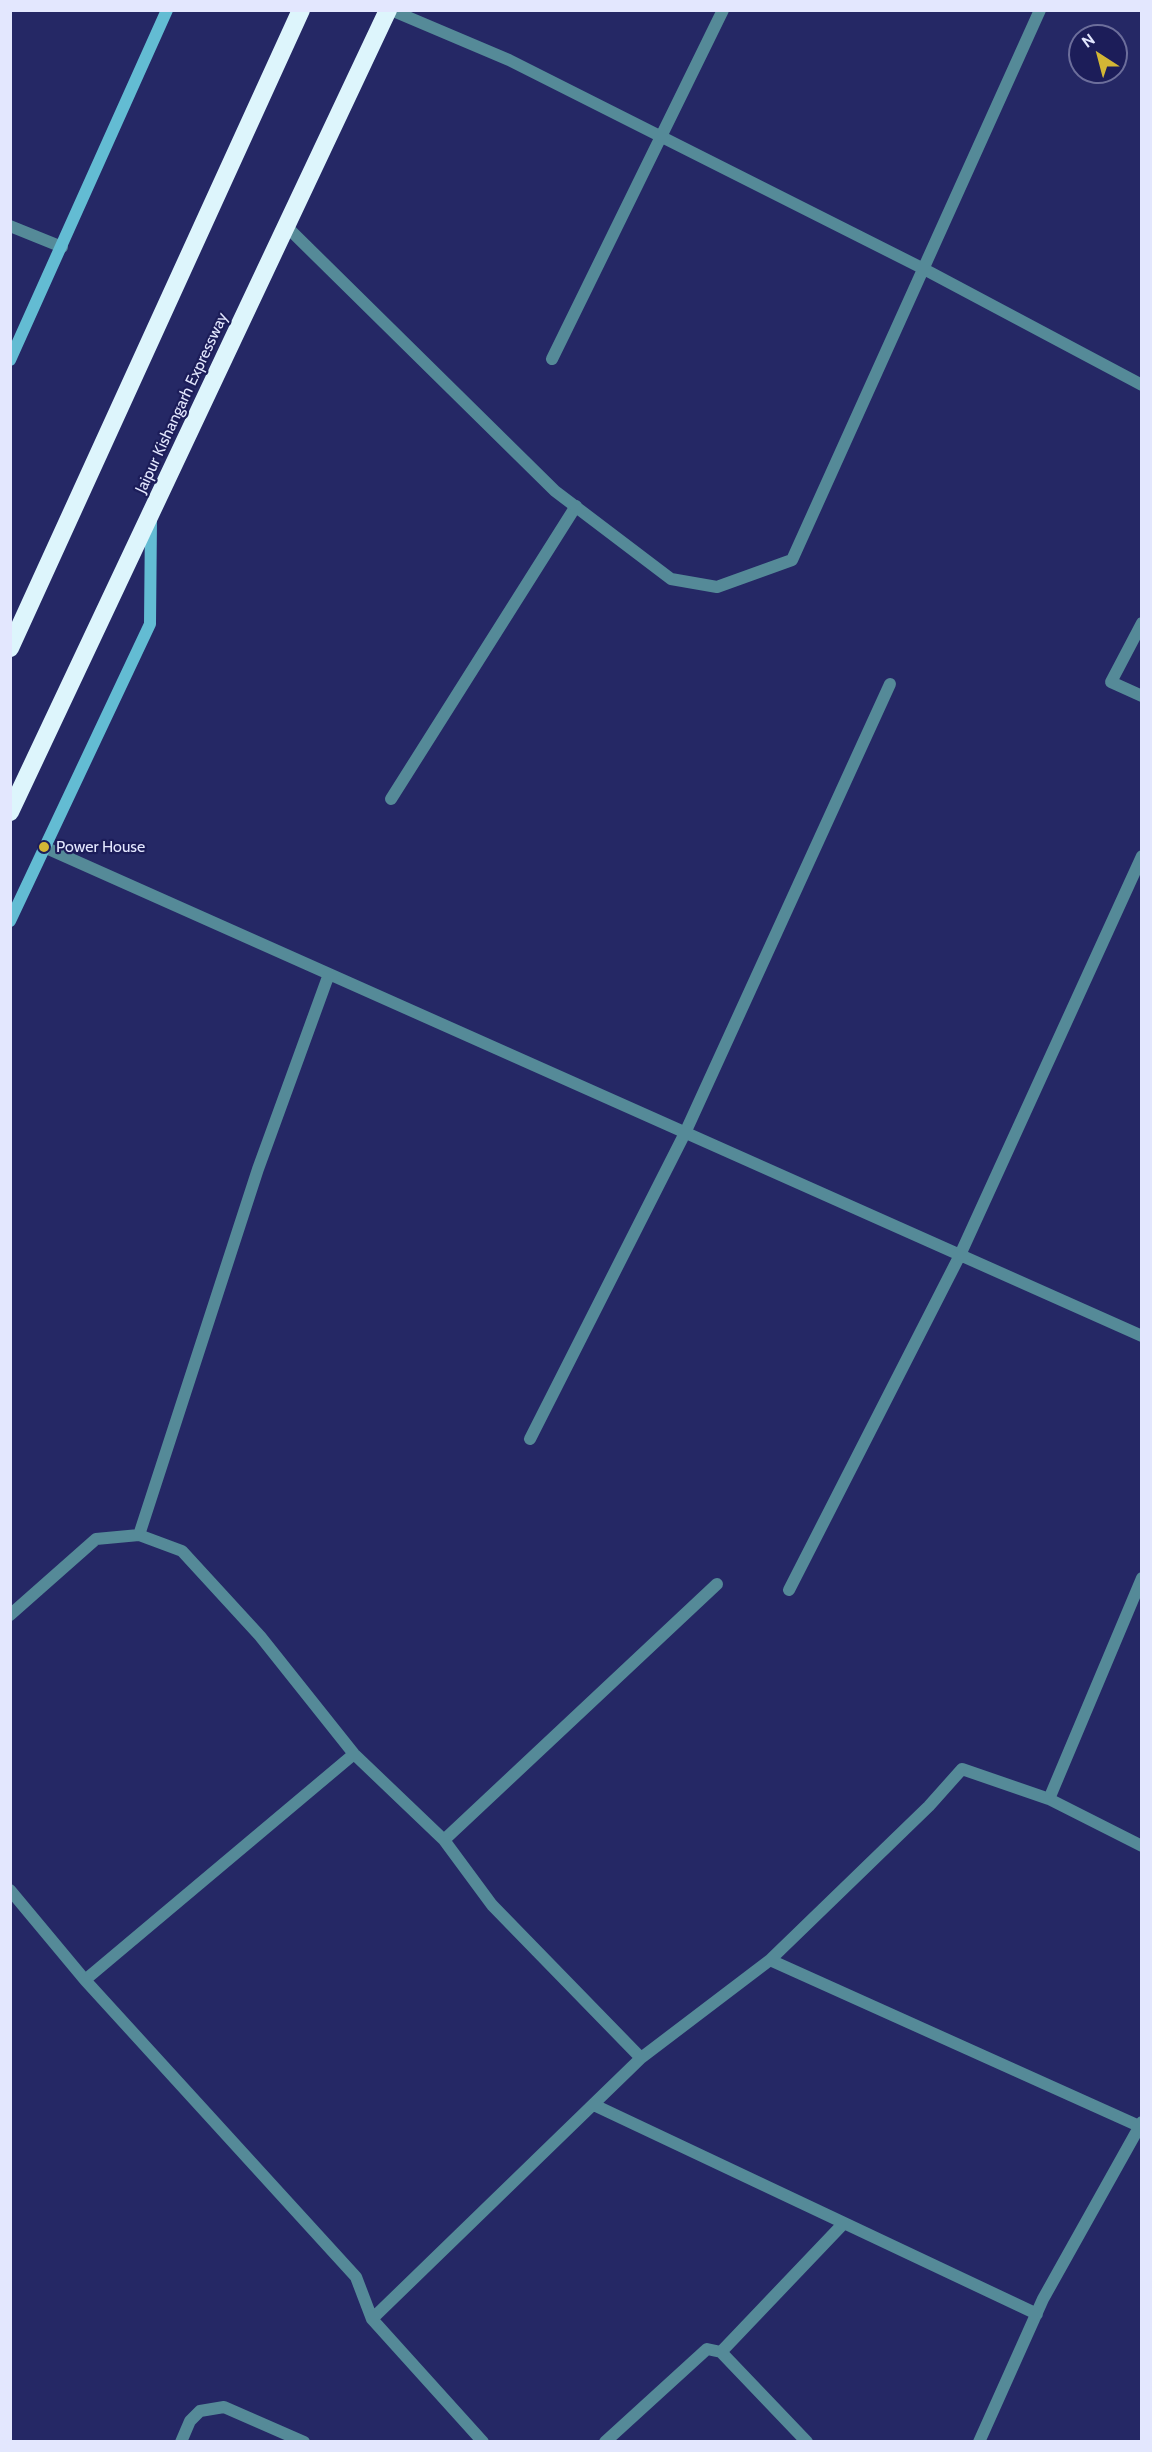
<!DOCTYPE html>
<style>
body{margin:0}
#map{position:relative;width:1152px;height:2452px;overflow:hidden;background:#252865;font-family:Cabin,sans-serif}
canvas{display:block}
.frame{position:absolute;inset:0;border:12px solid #e3e7fe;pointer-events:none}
.north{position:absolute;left:1068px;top:24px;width:60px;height:60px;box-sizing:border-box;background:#1c1d59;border:2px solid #6c6e9b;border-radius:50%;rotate:324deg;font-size:16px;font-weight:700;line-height:24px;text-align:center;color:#e3e7fe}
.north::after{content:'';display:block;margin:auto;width:21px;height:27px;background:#d2b635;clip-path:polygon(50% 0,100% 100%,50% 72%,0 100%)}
</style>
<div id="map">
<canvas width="1152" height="2452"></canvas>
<div class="frame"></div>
<div class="north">N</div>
</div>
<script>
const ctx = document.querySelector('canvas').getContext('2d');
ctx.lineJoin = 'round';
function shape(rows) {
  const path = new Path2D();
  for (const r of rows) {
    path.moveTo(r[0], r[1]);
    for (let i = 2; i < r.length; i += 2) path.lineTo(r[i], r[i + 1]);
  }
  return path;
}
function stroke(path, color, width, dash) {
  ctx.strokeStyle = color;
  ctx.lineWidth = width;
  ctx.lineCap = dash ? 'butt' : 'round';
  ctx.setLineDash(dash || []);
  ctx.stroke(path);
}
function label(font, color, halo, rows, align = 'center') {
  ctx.font = font + ' Cabin,sans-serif';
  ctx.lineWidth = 4.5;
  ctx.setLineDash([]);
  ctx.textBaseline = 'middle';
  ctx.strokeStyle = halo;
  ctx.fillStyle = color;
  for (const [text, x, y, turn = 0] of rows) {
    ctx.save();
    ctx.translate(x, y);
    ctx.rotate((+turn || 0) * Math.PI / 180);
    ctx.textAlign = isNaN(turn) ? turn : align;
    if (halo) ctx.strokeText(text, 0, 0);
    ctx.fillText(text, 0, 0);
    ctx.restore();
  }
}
stroke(shape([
 [391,799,576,506],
 [181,2442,190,2421,200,2411,224,2407,304,2442]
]), '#558a98', 12);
stroke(shape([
 [391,10,509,60,922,268,1142,385],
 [10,226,62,247],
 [287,227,555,491,671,579,717,587,792,560,1040,10],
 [552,359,723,10],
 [1142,623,1111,682,1142,696],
 [44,847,1142,1336],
 [530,1439,685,1133,890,684],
 [139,1535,258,1169,329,974],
 [789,1590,960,1255,1142,856],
 [10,1615,96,1539,139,1535,182,1551,260,1636,354,1754,444,1840,492,1905,641,2058],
 [1049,1799,1142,1578],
 [444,1840,717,1584],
 [10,1890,85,1980,356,2277,372,2319,483,2442],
 [770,1960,1139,2126],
 [85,1980,354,1754],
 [594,2105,1037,2314],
 [372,2319,641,2058,770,1960,929,1806,962,1769,1049,1799,1142,1846],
 [721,2352,843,2224],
 [605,2442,707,2349,721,2352,807,2442],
 [979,2442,1043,2299,1142,2122]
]), '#558a98', 12);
stroke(shape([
 [10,360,167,10],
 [10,921,150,624,151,518]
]), '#63bcd3', 12);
stroke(shape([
 [10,648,301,10],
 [10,812,388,10]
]), '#ddf5fc', 18);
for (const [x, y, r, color] of [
 [44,847,6,"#d2b635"]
]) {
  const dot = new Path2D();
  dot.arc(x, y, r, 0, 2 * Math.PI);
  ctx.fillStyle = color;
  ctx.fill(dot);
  stroke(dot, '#1c1d59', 2);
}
label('16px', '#e3e7fe', '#1c1d59', [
 ["Jaipur Kishangarh Expressway",182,403,-65]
]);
label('16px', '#e3e7fe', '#1c1d59', [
 ["Power House",56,847]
], 'left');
</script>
